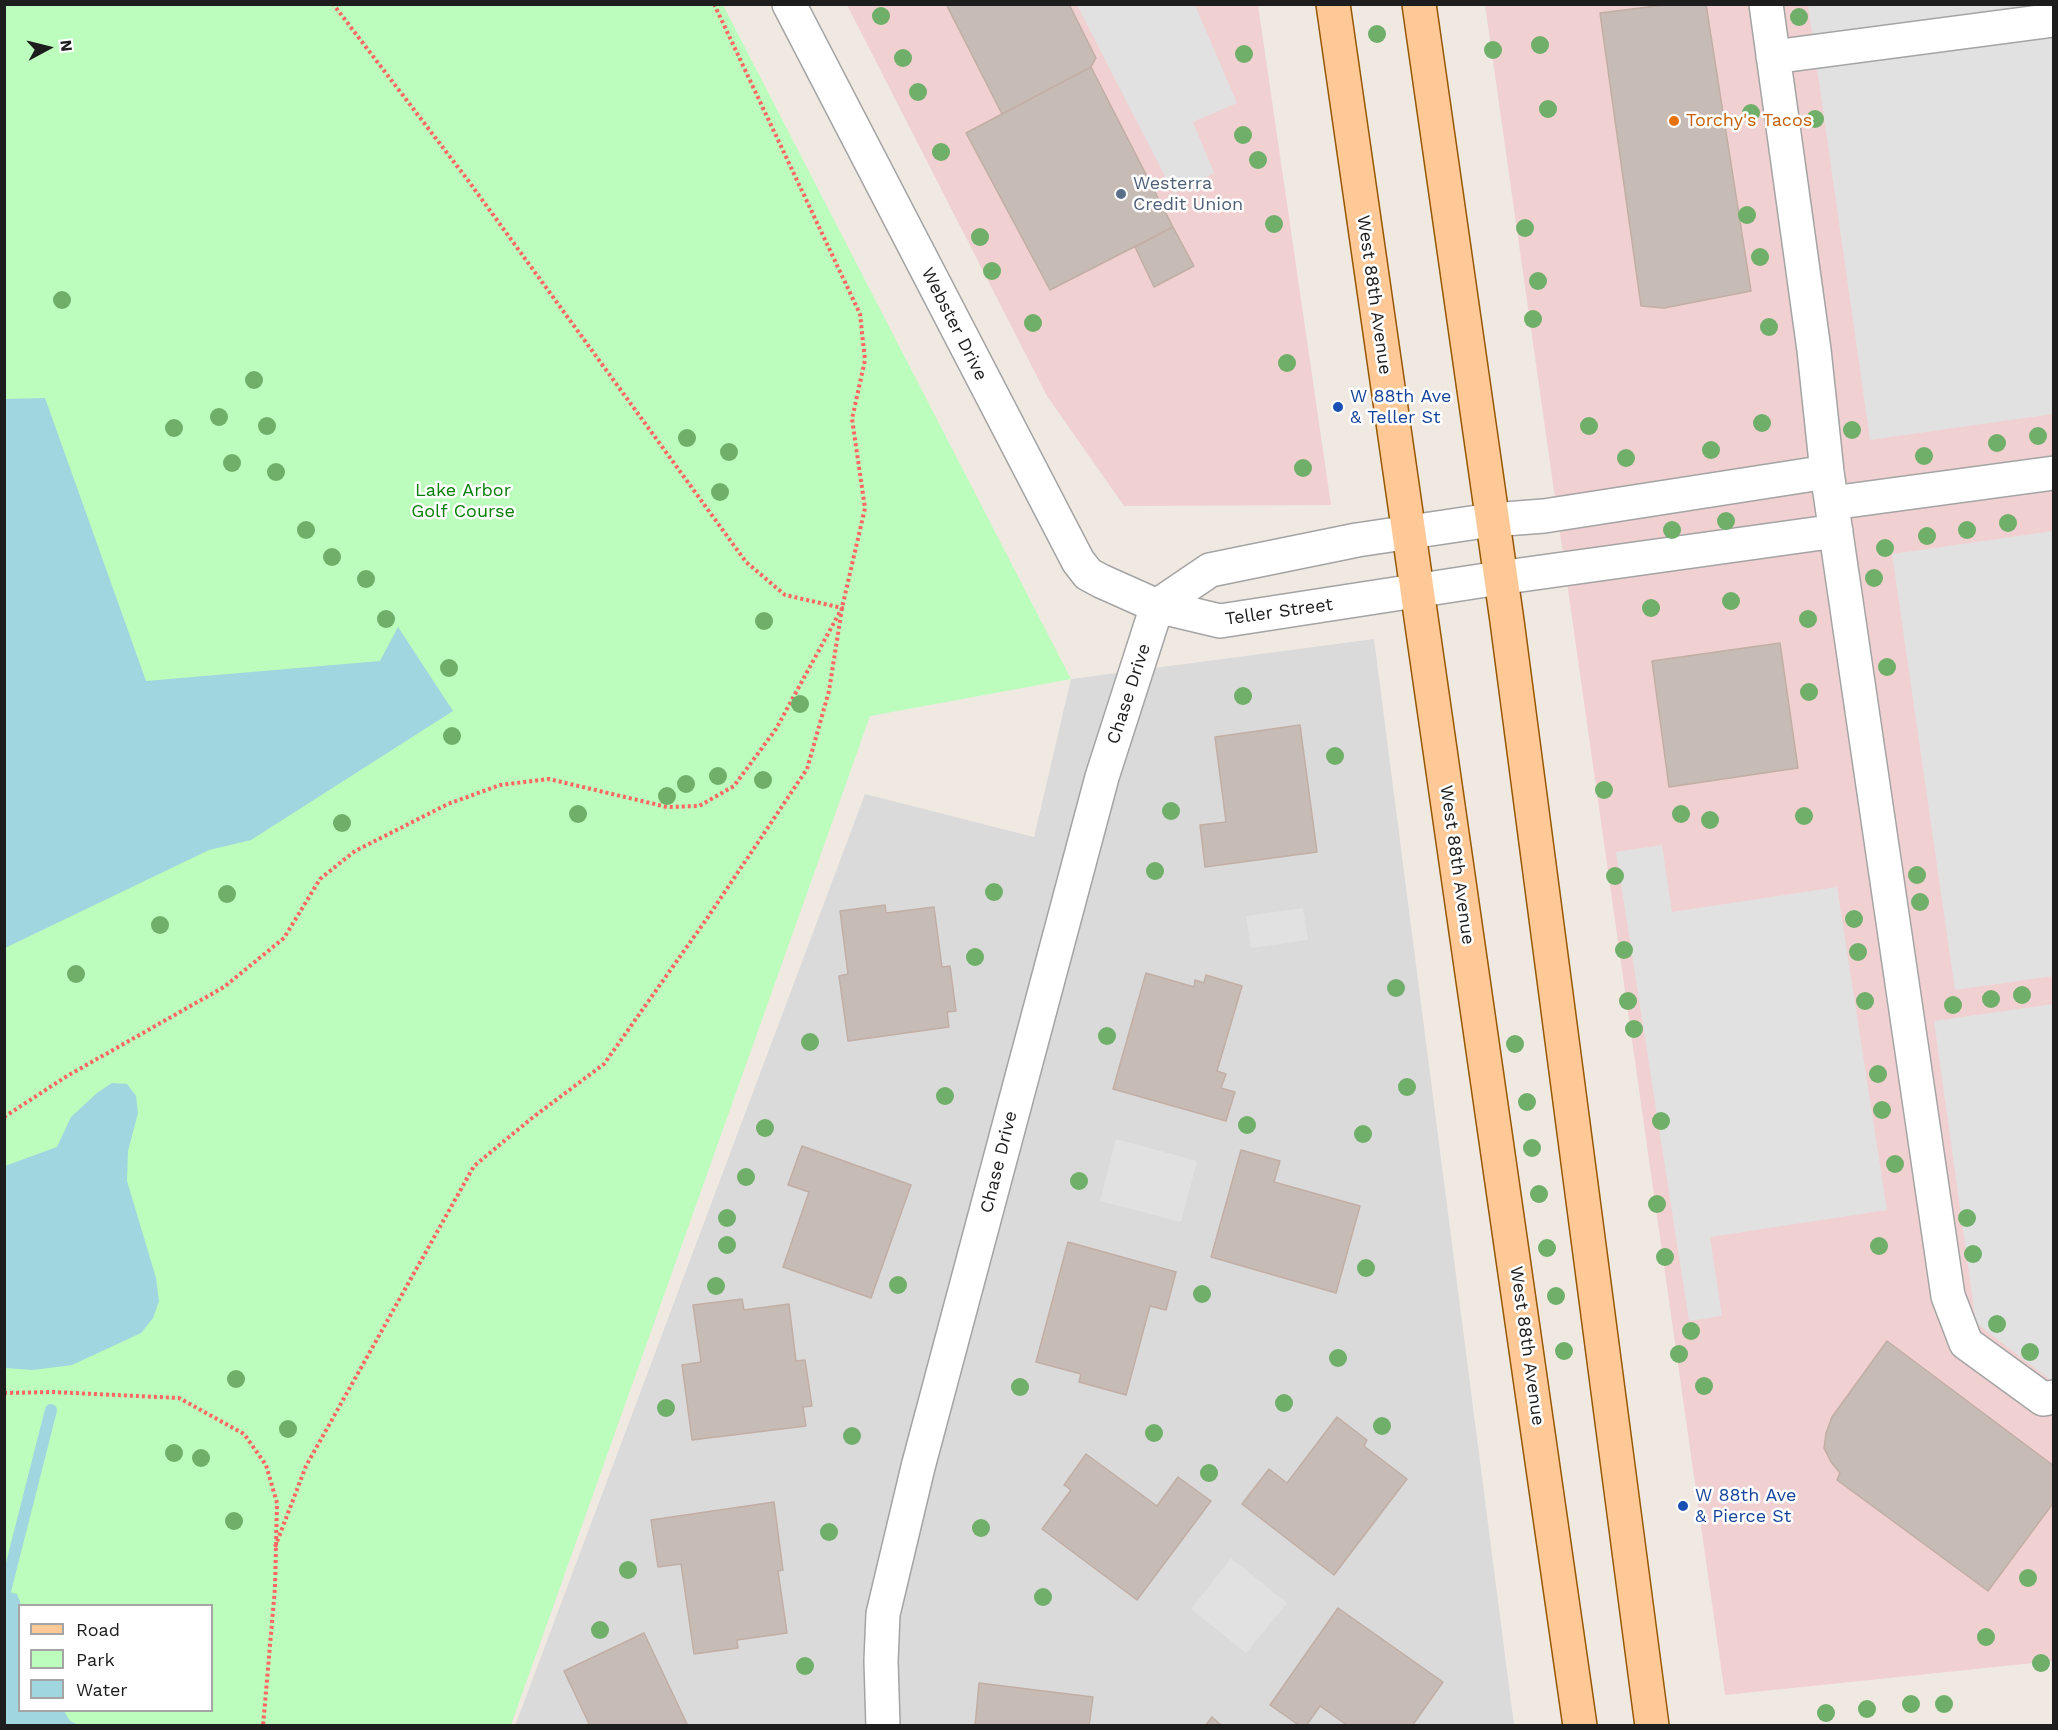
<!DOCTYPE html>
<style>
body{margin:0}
#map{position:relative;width:2058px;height:1730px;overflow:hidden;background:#efe9e2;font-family:"Work Sans",sans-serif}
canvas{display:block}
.frame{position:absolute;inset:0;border:6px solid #1d1d1d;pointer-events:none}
.legend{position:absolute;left:18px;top:1604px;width:195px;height:108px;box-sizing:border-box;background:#fff;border:2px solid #a5a5a5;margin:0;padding:8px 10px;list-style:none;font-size:18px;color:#1d1d1d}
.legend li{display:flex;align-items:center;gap:12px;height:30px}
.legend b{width:30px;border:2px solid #a5a5a5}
.north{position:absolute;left:18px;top:18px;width:60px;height:60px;-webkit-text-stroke:4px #fff;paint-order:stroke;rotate:83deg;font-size:16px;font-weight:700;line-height:24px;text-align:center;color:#1d1d1d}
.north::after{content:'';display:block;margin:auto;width:21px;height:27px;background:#1d1d1d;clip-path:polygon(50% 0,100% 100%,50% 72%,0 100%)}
</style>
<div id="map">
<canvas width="2058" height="1730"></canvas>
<div class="frame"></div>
<ul class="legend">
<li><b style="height:8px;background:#ffc997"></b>Road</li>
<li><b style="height:16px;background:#bcfcbc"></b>Park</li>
<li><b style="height:16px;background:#a0d6df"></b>Water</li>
</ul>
<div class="north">N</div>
</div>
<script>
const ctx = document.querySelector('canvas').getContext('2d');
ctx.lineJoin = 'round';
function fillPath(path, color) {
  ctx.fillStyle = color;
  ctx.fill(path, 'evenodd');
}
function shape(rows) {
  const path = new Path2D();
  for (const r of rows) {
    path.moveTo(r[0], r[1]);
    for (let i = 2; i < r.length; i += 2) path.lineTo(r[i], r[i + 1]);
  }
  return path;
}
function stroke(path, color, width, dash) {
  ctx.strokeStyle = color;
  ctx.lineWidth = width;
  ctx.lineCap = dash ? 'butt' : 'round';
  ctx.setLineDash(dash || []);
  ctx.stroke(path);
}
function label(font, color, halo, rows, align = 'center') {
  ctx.font = font + ' "Work Sans",sans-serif';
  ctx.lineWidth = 5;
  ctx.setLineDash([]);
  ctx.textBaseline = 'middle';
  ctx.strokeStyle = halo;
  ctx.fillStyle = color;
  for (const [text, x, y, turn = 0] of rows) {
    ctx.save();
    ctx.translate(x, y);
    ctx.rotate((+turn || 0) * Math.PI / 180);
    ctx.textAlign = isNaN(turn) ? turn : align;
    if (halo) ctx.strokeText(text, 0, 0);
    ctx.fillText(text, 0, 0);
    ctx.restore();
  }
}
fillPath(shape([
 [1374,639,1514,1725,515,1726,865,794,1034,837,1071,679]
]), '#dbdada');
fillPath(shape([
 [847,5,1258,5,1331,505,1124,506,1047,396],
 [1485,5,2053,5,2053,1661,1725,1695]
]), '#f1d0d2');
fillPath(shape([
 [5,5,723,5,1071,679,870,716,511,1725,5,1726],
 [20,1606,212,1606,212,1710,20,1710]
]), '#bcfcbc');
fillPath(shape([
 [1077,5,1195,5,1237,103,1193,122,1214,173,1174,194],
 [1808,5,2053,5,2053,414,1870,440],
 [2053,531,2053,976,1955,990,1892,554],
 [1662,845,1672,912,1837,887,1887,1210,1710,1237,1722,1316,1689,1321,1616,852],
 [1303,908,1308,940,1251,948,1246,916],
 [2053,1004,2053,1382,1976,1323,1934,1021],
 [1116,1139,1197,1161,1181,1222,1100,1201],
 [1231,1558,1287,1603,1246,1653,1191,1609]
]), '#e1e1e1');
fillPath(shape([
 [45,398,146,681,380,661,398,627,453,711,251,840,209,850,5,948,5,399],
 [112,1083,127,1084,136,1096,138,1113,128,1151,127,1181,156,1278,159,1301,153,1318,141,1333,72,1365,33,1370,5,1368,5,1166,57,1147,71,1117,97,1093],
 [5,1591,17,1594,21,1605,20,1710,64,1711,70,1721,79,1725,5,1725]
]), '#a0d6df');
stroke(shape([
 [5,1591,51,1410]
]), '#a0d6df', 12);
const building = shape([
 [946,4,1069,4,1096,58,1091,67,1002,114,946,4],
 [1672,4,1706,4,1751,291,1664,308,1641,306,1600,13,1672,4],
 [1091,67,1173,227,1050,290,966,133,1091,67],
 [1173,227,1194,266,1154,287,1135,247,1173,227],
 [1780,643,1798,768,1669,787,1652,661,1780,643],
 [1300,725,1317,852,1205,867,1200,825,1226,822,1215,737,1300,725],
 [885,905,886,913,934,907,942,967,950,966,956,1011,947,1012,949,1027,848,1041,839,976,848,974,840,911,885,905],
 [1146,973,1194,987,1195,980,1204,983,1206,975,1242,986,1217,1071,1226,1074,1221,1088,1235,1092,1226,1121,1113,1089,1146,973],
 [802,1146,911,1185,871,1298,783,1267,809,1192,788,1185,802,1146],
 [1241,1150,1280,1161,1274,1182,1360,1206,1336,1293,1211,1257,1241,1150],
 [1068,1242,1176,1272,1166,1310,1150,1306,1126,1395,1079,1382,1081,1374,1036,1362,1068,1242],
 [742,1299,744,1310,789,1304,796,1361,805,1360,812,1406,803,1407,806,1426,692,1440,682,1365,701,1362,693,1305,742,1299],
 [1887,1341,2054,1466,2054,1502,1988,1591,1837,1480,1840,1473,1831,1462,1824,1448,1826,1433,1832,1417,1887,1341],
 [1337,1417,1367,1440,1364,1446,1407,1479,1334,1575,1242,1504,1269,1469,1287,1483,1337,1417],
 [1086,1454,1157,1506,1178,1477,1211,1501,1137,1600,1042,1529,1071,1490,1064,1485,1086,1454],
 [774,1502,783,1570,778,1571,787,1633,737,1640,738,1648,694,1654,681,1564,658,1567,651,1520,774,1502],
 [1338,1608,1443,1682,1412,1726,1348,1726,1320,1706,1306,1726,1300,1726,1270,1705,1338,1608],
 [644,1633,688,1726,590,1726,564,1671,644,1633],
 [979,1683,1093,1697,1089,1726,975,1726,979,1683],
 [1212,1717,1222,1726,1205,1726,1212,1717]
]);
fillPath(building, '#c7bbb5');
stroke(building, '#c1aea4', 1.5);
const minor = shape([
 [789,4,1078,561,1088,574,1101,581,1157,606,1220,621,1499,578,1836,531],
 [1766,4,1814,350,1827,472,1948,1296,1966,1343,2043,1399,2054,1397],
 [1773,57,2054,20],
 [1832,503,2054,473],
 [1157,606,1210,570,1357,540,1491,520,1544,516,1827,472],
 [883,1726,881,1661,883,1614,918,1467,1102,777,1157,606]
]);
const major = shape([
 [1333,4,1580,1726],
 [1419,4,1507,621,1652,1726]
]);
stroke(minor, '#a4a4a4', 36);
stroke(major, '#965800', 36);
stroke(shape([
 [4,1117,67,1076,224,987,284,938,320,879,355,851,448,804,500,785,549,779,667,807,699,806,734,786,776,729,842,608,785,595,746,562,467,179,333,4],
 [4,1393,53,1392,179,1398,244,1434,266,1465,277,1503,275,1588,263,1726],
 [275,1547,306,1466,474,1166,532,1118,604,1064,708,917,807,769,829,691,842,608,865,508,852,419,865,360,860,314,714,4]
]), '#ff6663', 4, [3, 3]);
stroke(minor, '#fff', 33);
stroke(major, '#ffc997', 33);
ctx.fillStyle = '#6faf69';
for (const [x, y] of [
 [881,16],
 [1799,17],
 [1377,34],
 [1540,45],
 [1493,50],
 [1244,54],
 [903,58],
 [918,92],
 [1548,109],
 [1751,113],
 [1815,119],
 [1243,135],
 [941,152],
 [1258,160],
 [1747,215],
 [1274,224],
 [1525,228],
 [980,237],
 [1760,257],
 [992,271],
 [1538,281],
 [62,300],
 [1533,319],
 [1033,323],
 [1769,327],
 [1287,363],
 [254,380],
 [219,417],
 [1762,423],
 [267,426],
 [1589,426],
 [174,428],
 [1852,430],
 [2038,436],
 [687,438],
 [1997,443],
 [1711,450],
 [729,452],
 [1924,456],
 [1626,458],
 [232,463],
 [1303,468],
 [276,472],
 [720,492],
 [1726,521],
 [2008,523],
 [306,530],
 [1672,530],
 [1967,530],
 [1927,536],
 [1885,548],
 [332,557],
 [1874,578],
 [366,579],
 [1731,601],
 [1651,608],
 [386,619],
 [1808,619],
 [764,621],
 [1887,667],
 [449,668],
 [1809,692],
 [1243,696],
 [800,704],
 [452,736],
 [1335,756],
 [718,776],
 [763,780],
 [686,784],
 [1604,790],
 [667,796],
 [1171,811],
 [578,814],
 [1681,814],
 [1804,816],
 [1710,820],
 [342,823],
 [1155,871],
 [1917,875],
 [1615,876],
 [994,892],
 [227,894],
 [1920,902],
 [1854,919],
 [160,925],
 [1624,950],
 [1858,952],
 [975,957],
 [76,974],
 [1396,988],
 [2022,995],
 [1991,999],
 [1628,1001],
 [1865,1001],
 [1953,1005],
 [1634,1029],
 [1107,1036],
 [810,1042],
 [1515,1044],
 [1878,1074],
 [1407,1087],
 [945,1096],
 [1527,1102],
 [1882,1110],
 [1661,1121],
 [1247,1125],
 [765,1128],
 [1363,1134],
 [1532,1148],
 [1895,1164],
 [746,1177],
 [1079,1181],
 [1539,1194],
 [1657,1204],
 [727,1218],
 [1967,1218],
 [727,1245],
 [1879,1246],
 [1547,1248],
 [1973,1254],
 [1665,1257],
 [1366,1268],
 [898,1285],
 [716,1286],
 [1202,1294],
 [1556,1296],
 [1997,1324],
 [1691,1331],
 [1564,1351],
 [2030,1352],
 [1679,1354],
 [1338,1358],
 [236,1379],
 [1704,1386],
 [1020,1387],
 [1284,1403],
 [666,1408],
 [1382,1426],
 [288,1429],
 [1154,1433],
 [852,1436],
 [174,1453],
 [201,1458],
 [1209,1473],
 [234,1521],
 [981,1528],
 [829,1532],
 [628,1570],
 [2028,1578],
 [1043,1597],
 [600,1630],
 [1986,1637],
 [2041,1663],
 [805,1666],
 [1911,1704],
 [1944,1704],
 [1867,1709],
 [1826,1713]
]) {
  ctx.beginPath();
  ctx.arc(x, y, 9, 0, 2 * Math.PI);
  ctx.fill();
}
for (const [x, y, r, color] of [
 [1674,121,6,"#e8710a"],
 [1121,194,6,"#5c6f8a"],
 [1338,407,6,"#1a4fb4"],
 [1683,1506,6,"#1a4fb4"]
]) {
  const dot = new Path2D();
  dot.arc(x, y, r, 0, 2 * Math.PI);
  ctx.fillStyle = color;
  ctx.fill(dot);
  stroke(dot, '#fff', 2);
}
label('18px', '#c56008', '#fff', [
 ["Torchy's Tacos",1686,121]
], 'left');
label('18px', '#4e5e75', '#fff', [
 ["Westerra",1133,184],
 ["Credit Union",1133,205]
], 'left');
label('18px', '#1d1d1d', '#fff', [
 ["West 88th Avenue",1374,295,82],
 ["Webster Drive",954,324,63],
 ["Teller Street",1279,612,-8],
 ["Chase Drive",1129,694,-72],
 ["West 88th Avenue",1457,865,82],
 ["Chase Drive",999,1162,-76],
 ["West 88th Avenue",1527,1346,82]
]);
label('18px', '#164399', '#fff', [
 ["W 88th Ave",1350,397],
 ["& Teller St",1350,418],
 ["W 88th Ave",1695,1496],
 ["& Pierce St",1695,1517]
], 'left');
label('18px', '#068006', '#fff', [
 ["Lake Arbor",463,491],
 ["Golf Course",463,512]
]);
</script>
